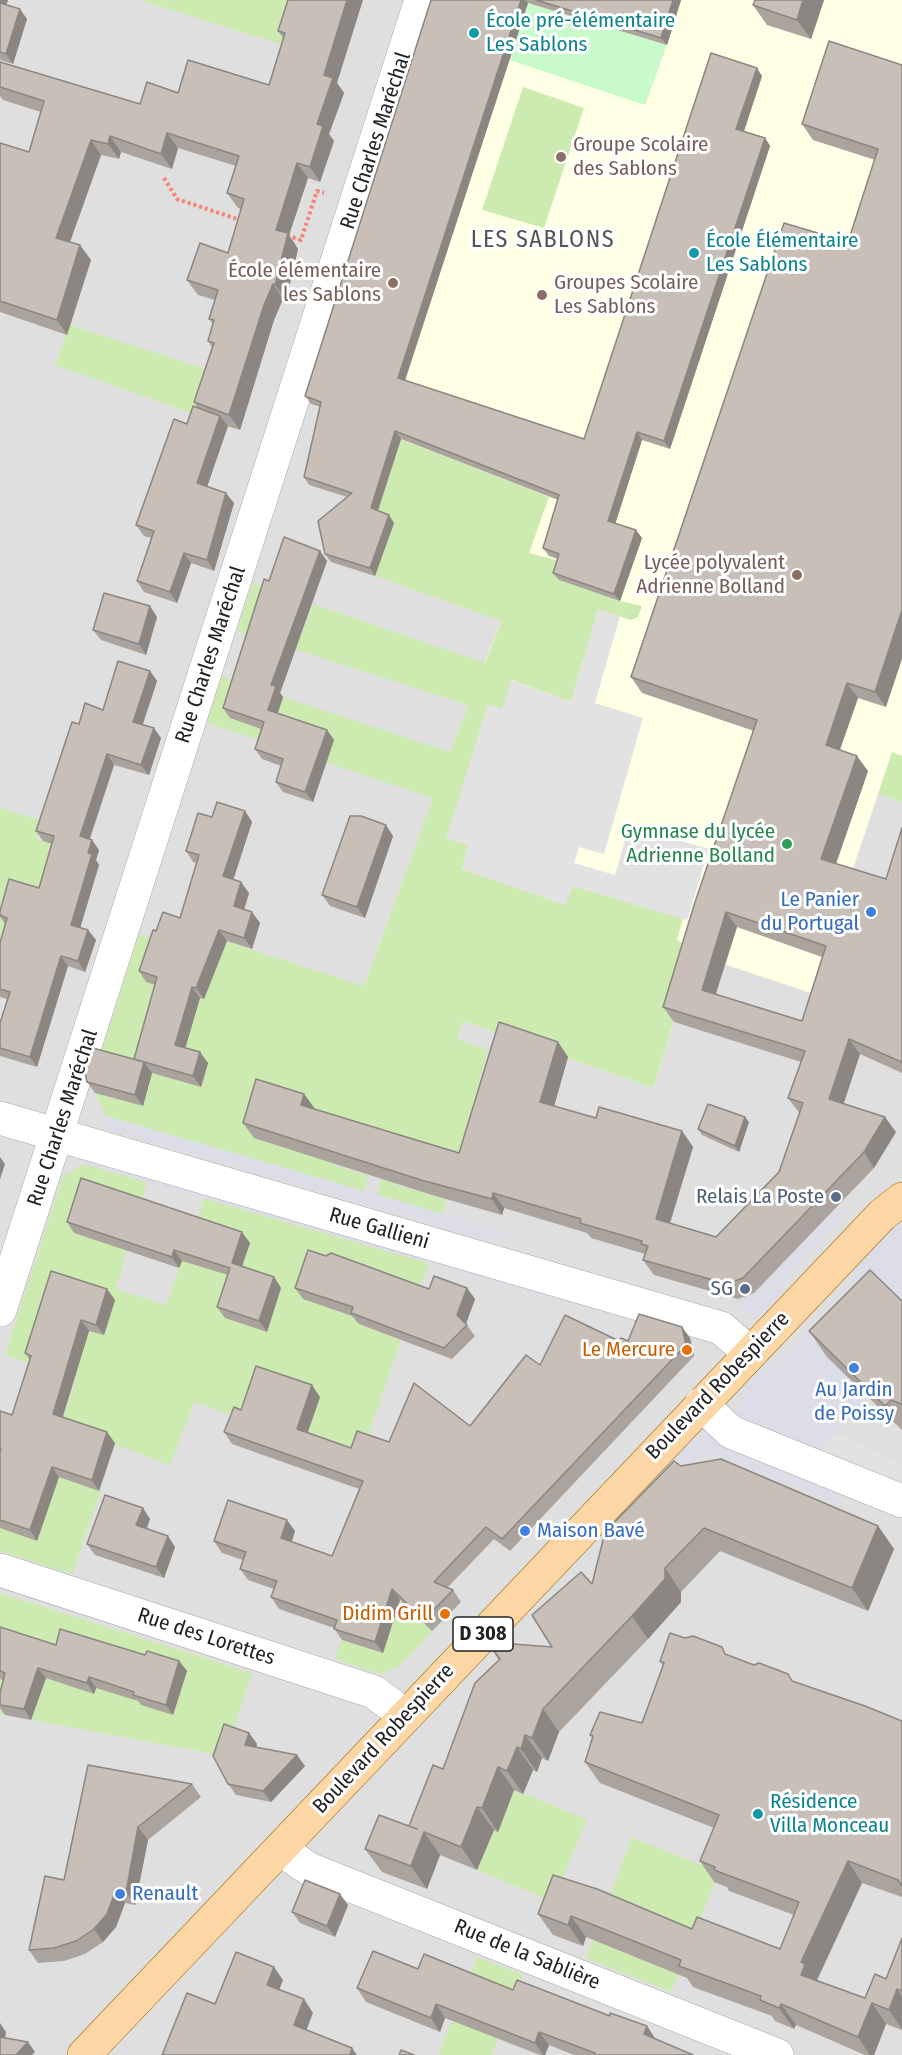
<!DOCTYPE html>
<meta charset="utf-8">
<style>
body{margin:0}
canvas{display:block;background:#f2efe9}
</style>
<canvas width="902" height="2055"></canvas>
<script>
const ctx = document.querySelector('canvas').getContext('2d');
ctx.lineJoin = 'round';
function fillPath(path, color) {
  ctx.fillStyle = color;
  ctx.fill(path, 'evenodd');
}
function shape(rows) {
  const path = new Path2D();
  for (const r of rows) {
    path.moveTo(r[0], r[1]);
    for (let i = 2; i < r.length; i += 2) path.lineTo(r[i], r[i + 1]);
  }
  return path;
}
function stroke(path, color, width, dash) {
  ctx.strokeStyle = color;
  ctx.lineWidth = width;
  ctx.lineCap = dash ? 'butt' : 'round';
  ctx.setLineDash(dash || []);
  ctx.stroke(path);
}
function label(font, color, halo, rows, align = 'center') {
  ctx.font = font + ' "Fira Sans Condensed",sans-serif';
  ctx.lineWidth = 6;
  ctx.setLineDash([]);
  ctx.textBaseline = 'middle';
  ctx.strokeStyle = halo;
  ctx.fillStyle = color;
  for (const [text, x, y, turn = 0] of rows) {
    ctx.save();
    ctx.translate(x, y);
    ctx.rotate((+turn || 0) * Math.PI / 180);
    ctx.textAlign = isNaN(turn) ? turn : align;
    if (halo) ctx.strokeText(text, 0, 0);
    ctx.fillText(text, 0, 0);
    ctx.restore();
  }
}
fillPath(shape([
 [0,0,902,0,902,2055,0,2055]
]), '#e0dfdf');
fillPath(shape([
 [439,0,902,0,902,756,892,753,811,993,696,955,653,1088,364,986,468,705,549,497,311,404]
]), '#ffffe5');
fillPath(shape([
 [140,0,304,0,289,47],
 [523,87,584,108,544,228,482,210],
 [70,325,219,373,205,418,55,365],
 [366,426,549,497,529,553,564,562,620,601,642,606,638,617,631,620,598,610,571,702,512,680,462,869,565,904,573,886,683,918,677,940,683,943,689,975,653,1088,463,1021,457,1039,488,1050,442,1214,377,1195,391,1145,344,1130,333,1165,368,1176,364,1191,106,1116,95,1093,143,1105,152,1073,99,1059,139,935,161,941,200,933,364,986,433,798,207,723,222,676,242,683,271,732,283,697,450,752,468,705,237,631,253,583,272,590,261,623,301,637,313,604,485,663,501,621,375,576,394,523,376,516],
 [406,1149,432,1195,396,1185],
 [892,752,902,756,902,802,878,794],
 [0,808,43,821,37,839,62,847,50,886,0,952],
 [84,1164,147,1182,116,1289,166,1305,204,1198,429,1263,418,1293,359,1324,401,1340,360,1459,194,1402,170,1465,61,1425,76,1379,5,1355,63,1176],
 [0,1457,101,1491,72,1574,0,1551],
 [0,1593,252,1673,225,1756,31,1720,37,1704,9,1697,5,1715,0,1714,0,1680,14,1684,0,1636],
 [400,1600,432,1631,401,1665,381,1674,334,1659,342,1640,383,1653],
 [514,1790,587,1819,553,1902,477,1870,494,1830,498,1831],
 [632,1837,719,1872,671,1992,586,1958],
 [477,1957,523,1975,492,2055,438,2055,452,2021,489,2034,468,1982]
]), '#cdebb0');
fillPath(shape([
 [528,3,667,45,645,105,510,60]
]), '#c8facc');
fillPath(shape([
 [598,609,620,616,595,703,643,718,604,854,579,847,574,863,615,875,629,826,709,849,687,920,573,886,565,905,462,869,468,845,446,839,488,704,502,709,511,680,571,702],
 [836,1433,902,1464,902,1493,810,1457]
]), '#e2e2e2');
fillPath(shape([
 [106,1116,364,1191,516,1235,487,1240,107,1129],
 [76,1155,696,1331,690,1338,84,1164],
 [837,1207,845,1215,777,1288,782,1294,761,1315,746,1315,740,1311,738,1299,754,1293],
 [902,1217,902,1309,871,1400,810,1457,741,1421,738,1412,741,1398,761,1364,764,1366,769,1361,774,1366,851,1286,854,1268],
 [704,1435,714,1435,761,1453,756,1462,764,1465,770,1458,842,1487,841,1506,717,1455,700,1459,597,1566,591,1561,668,1480,662,1469,690,1441]
]), '#dddde8');
const minor = shape([
 [0,1118,721,1328,750,1353],
 [0,1310,421,0],
 [701,1404,731,1432,902,1501],
 [0,1570,374,1692,406,1716],
 [280,1849,309,1869,777,2055]
]);
const major = shape([
 [84,2055,882,1215,902,1199]
]);
stroke(minor, '#a9a9a9', 34);
stroke(major, '#a06b00', 34);
stroke(shape([
 [164,178,177,199,243,221],
 [287,235,301,240,317,191,324,193]
]), '#fa8072', 4, [3, 3]);
stroke(minor, '#fff', 33);
stroke(major, '#fcd6a4', 33);
fillPath(shape([
 [0,0,27,19,13,64,0,60],
 [288,0,337,83,344,93,329,134,334,141,320,182,308,178,289,235,298,249,286,300,283,299,274,320,240,430,227,426,228,426,207,486,234,503,214,571,191,563,177,603,144,592,137,581,152,538,144,536,136,525,187,424,198,408,194,402,212,347,208,341,213,324,209,319,215,300,198,295,187,280,228,253,241,209,238,208,227,193,236,166,178,148,172,169,121,152,119,159,101,155,70,242,91,260,67,335,0,312,0,143,29,152,41,112,3,100,0,96,0,62,140,104,178,93,269,85,283,38,278,31],
 [431,0,681,0,667,45,528,3,405,381,584,439,762,76,744,131,765,138,770,146,670,449,642,440,629,480,615,523,642,538,620,601,559,580,553,573,558,559,549,556,543,548,558,500,401,439,378,511,394,523,375,576,331,562,325,554,347,497,309,485,304,477,320,407,311,404,305,396],
 [824,0,811,39,767,25,753,5],
 [902,65,886,707,858,698,840,750,868,771,836,864,886,879,902,828,902,1073,860,1054,844,1103,896,1132,874,1168,754,1293,738,1299,654,1275,643,1260,645,1254,591,1238,587,1233,504,1208,502,1215,432,1195,254,1138,243,1123,304,1094,315,1109,459,1153,558,1042,568,1057,554,1106,596,1118,682,1131,693,1147,670,1224,716,1237,779,1172,800,1114,788,1098,801,1062,674,1022,663,1007,754,731,642,693,631,677,848,242,875,160,813,140,802,124],
 [737,927,822,957,802,1021,716,994],
 [320,551,327,561,280,693,283,697,278,713,327,730,334,740,313,802,283,792,276,782,281,766,262,759,255,749,261,729,230,718,223,708,269,581],
 [157,617,146,655,101,640,93,630],
 [150,671,157,681,143,724,161,738,149,775,114,765,90,839,99,850,96,860,99,865,80,928,88,930,96,940,85,972,68,966,37,1067,0,1056,0,1023,7,999,0,997,0,943,5,924,0,917,0,911,39,888,52,844,43,841,36,831,79,724,103,710],
 [245,811,252,822,233,879,249,893,244,909,260,923,252,949,227,941,204,999,200,998,185,1048,208,1063,201,1087,152,1073,143,1106,95,1093,87,1082,134,1059,155,985,146,982,139,971,156,931,180,918,197,863,193,862,186,851,212,817],
 [393,836,365,918,330,906,322,895],
 [749,1122,739,1152,702,1135,698,1129],
 [67,1222,250,1243,242,1267,274,1277,281,1288,267,1332,225,1318,217,1307,228,1275,182,1261,179,1268,74,1233],
 [295,1288,429,1289,467,1288,475,1299,466,1324,475,1336,452,1359,359,1324,352,1316,303,1299],
 [107,1289,115,1300,104,1335,89,1331,63,1417,115,1443,99,1491,59,1477,37,1541,0,1528,0,1411,12,1415,30,1360,25,1353],
 [902,1301,902,1430,827,1357,809,1331],
 [682,1327,690,1338,694,1356,510,1551,494,1539,447,1588,453,1590,461,1602,432,1631,400,1600,383,1653,342,1640,334,1628,279,1609,271,1597,274,1589,248,1580,240,1569,243,1560,222,1553,214,1541,295,1531,292,1542,332,1556,359,1489,232,1444,224,1432,241,1410,320,1397,308,1432,351,1448,389,1442,470,1426,540,1365,619,1341,628,1341],
 [681,1466,878,1526,894,1549,868,1611,720,1551,681,1592,681,1602,648,1639,559,1732,548,1761,542,1758,537,1772,533,1770,523,1794,514,1790,498,1832,494,1830,477,1870,440,1855,427,1889,382,1872,365,1849,410,1827,443,1769,499,1660,487,1642,552,1647,592,1584],
 [143,1508,150,1519,147,1528,175,1547,164,1578,95,1555,87,1544],
 [0,1627,56,1645,145,1655,179,1661,187,1671,173,1715,141,1705,138,1701,96,1688,94,1694,46,1678,31,1720,5,1715,0,1708,0,1693,3,1680,0,1679],
 [727,1655,793,1681,902,1721,902,1897,862,1883,817,1980,865,1998,886,1979,902,1938,902,2030,886,2024,874,2055,865,2055,796,2025,794,2029,775,2021,772,2016,693,1987,687,1978,586,1937,583,1946,553,1935,538,1914,553,1875,692,1929,780,1949,794,1915,729,1891,727,1887,714,1882,700,1861,714,1828,600,1783,585,1762,593,1739,590,1735,642,1723,663,1666,660,1661],
 [249,1733,257,1744,256,1747,305,1766,271,1802,236,1795,228,1784],
 [192,1784,201,1797,148,1840,135,1905,125,1903,116,1927,103,1942,85,1954,64,1961,38,1963,29,1950,64,1880],
 [348,1905,335,1937,300,1923,292,1912],
 [418,1969,513,1990,647,2026,655,2039,693,2055,574,2055,549,2045,545,2055,540,2055,445,2018,440,2032,366,2002,357,1988]
]), '#aba49e');
fillPath(shape([
 [0,0,8,0,4,12,0,6],
 [347,0,363,0,337,83,344,93,329,134,334,141,320,182,310,167,324,75],
 [521,0,525,0,528,3,403,386,398,378],
 [673,0,681,0,667,45,661,38],
 [803,0,824,0,811,39,797,20],
 [20,9,27,19,13,64,6,54],
 [757,68,762,76,742,137,736,129],
 [167,133,178,148,172,169,161,154],
 [110,136,121,152,119,159,108,144],
 [765,138,770,146,670,449,664,441],
 [91,140,101,155,66,253,56,238],
 [297,163,308,178,289,235,298,249,286,300,275,285,276,230],
 [80,245,91,260,67,335,57,320],
 [273,284,283,299,274,320,240,430,229,415,264,305],
 [220,416,228,426,205,493,197,483],
 [395,431,401,439,376,516,371,508],
 [637,432,642,440,614,528,608,521],
 [226,493,234,503,214,571,207,560],
 [389,515,394,523,375,576,370,568],
 [636,530,642,538,620,601,614,594],
 [320,551,327,561,280,693,283,697,275,721,268,710,271,685],
 [184,553,191,563,177,603,170,592],
 [150,606,157,617,146,655,139,644],
 [902,610,902,659,886,707,875,692],
 [150,671,157,681,140,732,133,722],
 [847,683,858,698,836,760,826,745],
 [154,728,161,738,149,775,141,765],
 [327,730,334,740,313,802,305,792],
 [107,754,114,765,87,846,80,836],
 [857,756,868,771,832,875,821,859],
 [245,811,252,822,231,887,223,876],
 [386,825,393,836,365,918,357,907],
 [92,840,99,850,96,860,99,865,78,935,71,925,88,853],
 [241,882,249,893,242,917,234,906],
 [252,912,260,923,252,949,244,938],
 [726,912,737,927,712,1005,702,990],
 [88,930,96,940,85,972,78,961],
 [219,930,227,941,204,999,196,988],
 [61,956,68,966,37,1067,30,1057],
 [192,987,200,998,183,1056,175,1045],
 [849,1039,860,1054,840,1114,829,1099],
 [558,1042,568,1057,551,1117,540,1102],
 [200,1052,208,1063,201,1087,193,1076],
 [144,1062,152,1073,143,1106,135,1095],
 [304,1094,315,1109,301,1105],
 [745,1117,749,1122,739,1152,735,1146],
 [885,1117,896,1132,874,1168,864,1152],
 [682,1131,693,1147,666,1235,656,1219],
 [0,1157,5,1164,0,1179],
 [493,1193,504,1208,502,1215,492,1199],
 [242,1232,250,1243,239,1274,232,1263],
 [174,1250,182,1261,179,1268,172,1257],
 [274,1277,281,1288,267,1332,259,1321],
 [467,1288,475,1299,465,1326,457,1315],
 [107,1289,115,1300,104,1335,96,1325],
 [81,1320,89,1331,60,1425,53,1414],
 [682,1327,690,1338,694,1356,686,1345],
 [312,1385,320,1397,305,1440,297,1429],
 [107,1432,115,1443,99,1491,92,1480],
 [52,1467,59,1477,37,1541,30,1530],
 [143,1508,150,1519,144,1536,136,1525],
 [287,1520,295,1531,289,1549,281,1538],
 [878,1526,894,1549,868,1611,852,1588],
 [168,1536,175,1547,164,1578,156,1567],
 [665,1568,681,1592,681,1602,648,1639,632,1616],
 [392,1589,400,1600,383,1653,375,1642],
 [179,1661,187,1671,173,1715,166,1705],
 [38,1668,46,1678,31,1720,24,1709],
 [89,1677,96,1688,94,1694,87,1683],
 [543,1709,559,1732,548,1761,532,1738],
 [249,1733,257,1744,253,1756,245,1745],
 [525,1735,542,1758,537,1772,521,1749],
 [517,1747,533,1770,523,1794,507,1771],
 [297,1755,305,1766,271,1802,263,1791],
 [498,1767,514,1790,498,1832,482,1808],
 [477,1807,494,1830,477,1870,461,1847],
 [138,1827,148,1840,135,1905,126,1892],
 [424,1832,440,1855,427,1889,411,1866],
 [848,1861,862,1883,817,1980,820,1985,801,1975,801,1962],
 [116,1890,125,1903,116,1927,103,1942,94,1929],
 [340,1894,348,1905,335,1937,327,1926],
 [571,1916,586,1937,583,1946,568,1925],
 [274,1967,283,1980,276,1998,267,1985],
 [897,1989,902,1996,902,2029,889,2010],
 [304,1999,313,2013,303,2039,294,2025],
 [872,2003,886,2024,874,2055,870,2055,858,2037],
 [436,2004,445,2018,440,2032,431,2018],
 [781,2004,796,2025,794,2029,779,2008],
 [0,2023,6,2032,4,2047,0,2041],
 [647,2026,656,2040,644,2034],
 [539,2032,549,2045,545,2055,543,2055,535,2043],
 [28,2042,35,2052,32,2055,16,2055],
 [352,2048,357,2055,350,2055]
]), '#8b8681');
const building = shape([
 [288,0,347,0,324,75,333,78,317,124,323,126,310,167,297,163,276,230,288,233,275,285,273,284,264,305,229,415,194,402,214,343,208,341,214,320,209,319,218,290,187,280,200,243,228,253,244,199,227,193,239,156,167,133,161,154,110,136,108,144,91,140,56,238,80,245,57,320,0,301,0,143,29,152,44,101,0,87,0,62,140,104,147,82,178,93,188,60,269,85,285,33,278,31,288,0],
 [431,0,521,0,398,378,584,439,711,53,757,68,736,129,765,138,664,441,637,432,624,472,608,521,636,530,614,594,553,573,559,554,543,548,559,495,395,431,371,508,389,515,370,568,325,554,318,521,352,493,304,477,321,402,305,396,431,0],
 [536,0,673,0,661,38,536,0],
 [755,0,803,0,797,20,753,5,755,0],
 [0,3,20,9,6,54,0,52,0,3],
 [829,41,902,65,902,610,875,692,847,683,826,745,857,756,821,859,886,879,902,828,902,1062,849,1039,829,1099,885,1117,864,1152,743,1278,727,1284,643,1260,648,1246,641,1244,642,1241,580,1223,581,1219,493,1193,492,1199,421,1180,243,1123,256,1079,304,1094,301,1105,459,1153,499,1022,558,1042,540,1102,596,1118,599,1107,682,1131,656,1219,716,1237,779,1172,803,1103,788,1098,805,1051,663,1007,695,902,757,720,631,677,784,223,848,242,878,149,802,124,829,41],
 [726,912,826,946,802,1021,702,990,726,912],
 [193,406,220,416,197,483,226,493,207,560,184,553,170,592,137,581,154,531,136,525,174,419,187,424,193,406],
 [284,537,320,551,271,685,276,686,268,710,327,730,305,792,276,782,283,759,255,749,264,722,223,708,264,579,269,581,284,537],
 [104,593,150,606,139,644,93,630,104,593],
 [118,661,150,671,133,722,154,728,141,765,107,754,80,836,92,840,88,853,92,854,71,925,88,930,78,961,61,956,30,1057,0,1048,0,1023,10,992,0,989,0,943,7,918,0,915,0,911,9,879,39,888,54,836,36,831,72,722,79,724,85,703,103,710,118,661],
 [217,802,245,811,223,876,241,882,234,906,252,912,244,938,219,930,196,988,192,987,175,1045,200,1052,193,1076,134,1059,157,977,139,971,153,930,156,931,163,912,180,918,199,855,186,851,198,813,212,817,217,802],
 [350,816,361,816,386,825,357,907,322,895,350,816],
 [93,1048,144,1062,135,1095,87,1082,85,1073,93,1048],
 [708,1104,745,1117,735,1146,698,1129,708,1104],
 [81,1178,242,1232,232,1263,274,1277,259,1321,217,1307,230,1268,174,1250,172,1257,67,1222,81,1178],
 [308,1250,326,1256,331,1253,429,1289,434,1276,467,1288,457,1315,467,1325,444,1348,351,1313,353,1307,295,1288,308,1250],
 [870,1270,902,1301,902,1404,891,1400,885,1406,809,1331,870,1270],
 [51,1271,107,1289,96,1325,81,1320,53,1414,107,1432,92,1480,52,1467,30,1530,0,1520,0,1452,1,1449,0,1449,0,1411,12,1415,31,1356,25,1353,51,1271],
 [639,1314,682,1327,686,1345,502,1539,486,1527,434,1582,453,1590,424,1620,392,1589,375,1642,334,1629,337,1620,271,1597,277,1581,240,1569,246,1552,214,1541,228,1500,287,1520,281,1538,332,1556,363,1481,224,1432,234,1407,241,1410,256,1366,312,1385,297,1429,351,1448,357,1431,389,1442,414,1383,470,1426,526,1355,540,1365,565,1315,619,1341,621,1338,628,1341,639,1314],
 [721,1459,878,1526,852,1588,704,1528,665,1568,665,1579,632,1616,543,1709,532,1738,525,1735,521,1749,517,1747,507,1771,498,1767,482,1808,477,1807,461,1847,424,1832,411,1866,365,1849,379,1815,417,1829,409,1826,433,1765,443,1769,475,1683,500,1659,487,1642,552,1647,532,1615,581,1572,592,1584,605,1532,674,1461,681,1466,721,1459],
 [105,1495,143,1508,136,1525,168,1536,156,1567,87,1544,105,1495],
 [0,1627,56,1645,60,1629,145,1655,147,1651,179,1661,166,1705,133,1695,134,1692,89,1677,87,1683,38,1668,24,1709,0,1705,0,1693,5,1673,0,1671,0,1627],
 [670,1633,685,1638,693,1636,722,1647,725,1654,754,1665,759,1663,788,1674,792,1681,865,1706,902,1721,902,1886,898,1880,848,1861,801,1962,805,1964,801,1975,865,1998,875,1974,886,1979,902,1938,902,1991,897,1989,889,2010,872,2003,858,2037,781,2004,779,2008,760,2000,761,1996,679,1966,681,1960,571,1916,568,1925,538,1914,553,1875,597,1889,692,1929,697,1917,780,1949,799,1902,714,1870,715,1867,700,1861,719,1815,585,1762,593,1736,590,1735,600,1712,642,1723,664,1663,660,1661,670,1633],
 [224,1724,249,1733,245,1745,297,1755,263,1791,228,1784,213,1756,224,1724],
 [88,1765,192,1784,138,1827,126,1892,116,1890,107,1914,94,1929,76,1941,54,1948,29,1950,45,1876,64,1880,88,1765],
 [305,1880,340,1894,327,1926,292,1912,305,1880],
 [373,1951,418,1969,424,1954,513,1990,517,1980,610,2016,610,2013,647,2026,644,2034,693,2055,594,2055,595,2053,539,2032,535,2043,436,2004,431,2018,357,1988,373,1951],
 [236,1952,274,1967,267,1985,304,1999,294,2025,352,2048,350,2055,162,2055,187,1993,215,2004,236,1952],
 [0,2037,28,2042,16,2055,0,2055,0,2037],
 [401,2050,414,2055,399,2055,401,2050]
]);
fillPath(building, '#c7bfb8');
stroke(building, '#8b8681', 1.5);
for (const [x, y, r, color] of [
 [474,33,6,"#0f9aa8"],
 [561,157,6,"#8d6e63"],
 [694,253,6,"#0f9aa8"],
 [393,283,6,"#8d6e63"],
 [542,295,6,"#8d6e63"],
 [797,575,6,"#8d6e63"],
 [787,844,6,"#2e9e5b"],
 [871,912,6,"#3f7fe0"],
 [836,1197,6,"#5c6f8a"],
 [745,1289,6,"#5c6f8a"],
 [687,1350,6,"#e8710a"],
 [854,1368,6,"#3f7fe0"],
 [525,1531,6,"#3f7fe0"],
 [445,1614,6,"#e8710a"],
 [758,1814,6,"#0f9aa8"],
 [120,1894,6,"#3f7fe0"]
]) {
  const dot = new Path2D();
  dot.arc(x, y, r, 0, 2 * Math.PI);
  ctx.fillStyle = color;
  ctx.fill(dot);
  stroke(dot, '#fff', 2);
}
for (const [x, y, w] of [
 [483,1634,60]
]) {
  const box = new Path2D();
  box.roundRect(x - w / 2, y - 17, w, 34, 4.5);
  ctx.fillStyle = '#fff';
  ctx.fill(box);
  stroke(box, '#222', 1.5);
}
label('bold 20px', '#222', null, [
 ["D 308",483,1634]
]);
label('21px', '#0d838f', '#fff', [
 ["École pré-élémentaire",486,21],
 ["Les Sablons",486,45],
 ["École Élémentaire",706,241],
 ["Les Sablons",706,265],
 ["Résidence",770,1802],
 ["Villa Monceau",770,1826]
], 'left');
label('21px', '#222', '#fff', [
 ["Rue Charles Maréchal",376,141,-72],
 ["Rue Charles Maréchal",211,655,-72],
 ["Rue Charles Maréchal",63,1118,-72],
 ["Rue Gallieni",379,1229,16],
 ["Boulevard Robespierre",718,1386,-46],
 ["Rue des Lorettes",206,1637,18],
 ["Boulevard Robespierre",384,1739,-47],
 ["Rue de la Sablière",527,1955,22]
]);
label('21px', '#785e54', '#fff', [
 ["Groupe Scolaire",573,145],
 ["des Sablons",573,169],
 ["École élémentaire",381,271,"right"],
 ["les Sablons",381,295,"right"],
 ["Groupes Scolaire",554,283],
 ["Les Sablons",554,307],
 ["Lycée polyvalent",785,563,"right"],
 ["Adrienne Bolland",785,587,"right"]
], 'left');
label('21px', '#27864d', '#fff', [
 ["Gymnase du lycée",775,832],
 ["Adrienne Bolland",775,856]
], 'right');
label('21px', '#366cbe', '#fff', [
 ["Le Panier",859,900,"right"],
 ["du Portugal",859,924,"right"],
 ["Au Jardin",854,1390,"center"],
 ["de Poissy",854,1414,"center"],
 ["Maison Bavé",537,1531],
 ["Renault",132,1894]
], 'left');
label('21px', '#4e5e75', '#fff', [
 ["Relais La Poste",824,1197],
 ["SG",733,1289]
], 'right');
label('21px', '#c56008', '#fff', [
 ["Le Mercure",675,1350],
 ["Didim Grill",433,1614]
], 'right');
ctx.letterSpacing = '1.5px';
label('24px', '#555', '#fff', [
 ["LES SABLONS",543,240]
]);
ctx.letterSpacing = '0px';
</script>
